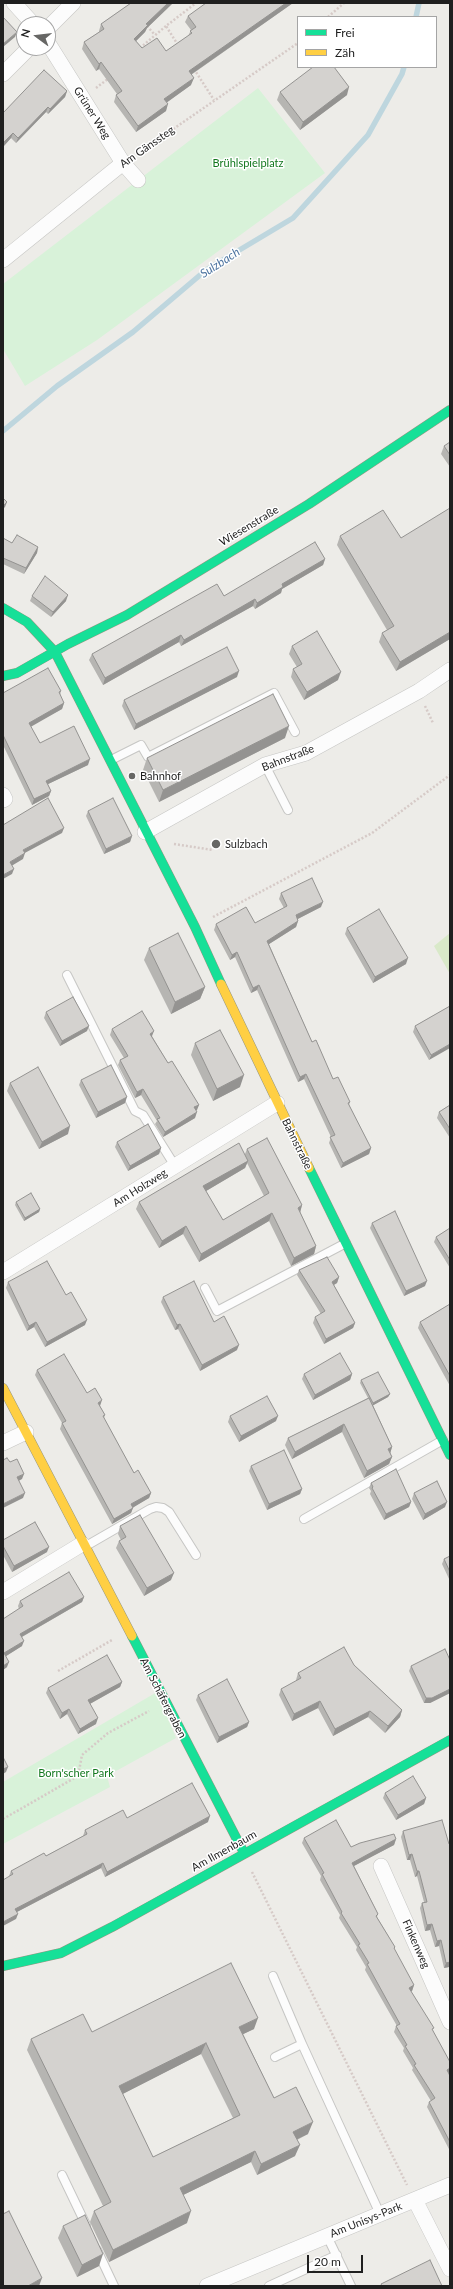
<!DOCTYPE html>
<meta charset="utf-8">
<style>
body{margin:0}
#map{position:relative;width:453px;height:2289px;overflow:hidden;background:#edece8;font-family:Lato,sans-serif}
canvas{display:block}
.frame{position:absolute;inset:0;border:4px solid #1f1f1f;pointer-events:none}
.legend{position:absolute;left:297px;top:16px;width:140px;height:52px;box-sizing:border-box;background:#fff;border:1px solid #a5a5a5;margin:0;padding:5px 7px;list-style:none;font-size:12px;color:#1f1f1f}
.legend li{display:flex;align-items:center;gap:8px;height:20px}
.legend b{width:20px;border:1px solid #a5a5a5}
.north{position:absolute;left:16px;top:16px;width:40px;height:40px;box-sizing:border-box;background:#fff;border:1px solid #a5a5a5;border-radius:50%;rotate:285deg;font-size:11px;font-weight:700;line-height:16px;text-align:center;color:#1f1f1f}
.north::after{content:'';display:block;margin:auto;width:14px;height:18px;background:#676765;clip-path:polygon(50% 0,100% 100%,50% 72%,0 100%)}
.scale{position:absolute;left:307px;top:2255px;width:56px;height:18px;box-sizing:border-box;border:2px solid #1f1f1f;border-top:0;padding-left:5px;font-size:12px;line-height:14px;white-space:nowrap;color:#1f1f1f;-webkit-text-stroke:3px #fff;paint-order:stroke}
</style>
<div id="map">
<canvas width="453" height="2289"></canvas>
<div class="frame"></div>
<ul class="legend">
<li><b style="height:5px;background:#16e098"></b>Frei</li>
<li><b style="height:5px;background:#ffcf43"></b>Zäh</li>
</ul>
<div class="north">N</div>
<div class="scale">20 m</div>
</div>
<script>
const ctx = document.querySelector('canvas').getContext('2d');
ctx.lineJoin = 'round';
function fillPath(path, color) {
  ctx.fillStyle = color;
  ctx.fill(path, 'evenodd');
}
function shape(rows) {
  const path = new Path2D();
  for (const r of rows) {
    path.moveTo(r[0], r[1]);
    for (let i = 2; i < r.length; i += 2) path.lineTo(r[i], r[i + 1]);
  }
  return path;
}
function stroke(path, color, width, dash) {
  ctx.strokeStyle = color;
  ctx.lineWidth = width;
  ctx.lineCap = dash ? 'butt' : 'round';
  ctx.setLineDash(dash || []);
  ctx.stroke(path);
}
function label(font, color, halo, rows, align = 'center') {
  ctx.font = font + ' Lato,sans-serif';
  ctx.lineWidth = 3;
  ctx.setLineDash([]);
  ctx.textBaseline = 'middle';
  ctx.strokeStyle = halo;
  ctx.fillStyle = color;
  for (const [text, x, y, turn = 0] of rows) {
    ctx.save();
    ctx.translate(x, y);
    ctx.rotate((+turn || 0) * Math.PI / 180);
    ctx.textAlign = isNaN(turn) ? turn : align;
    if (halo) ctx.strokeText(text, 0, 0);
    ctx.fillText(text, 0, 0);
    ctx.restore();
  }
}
fillPath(shape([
 [450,933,450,974,434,946]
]), '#d9e9c9');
fillPath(shape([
 [258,88,325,173,97,340,25,386,3,349,3,284],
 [157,1692,176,1738,107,1776,110,1787,3,1844,3,1782]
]), '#d8f2d9');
stroke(shape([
 [416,17,419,3],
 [3,431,57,386,133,332,206,270,293,218,368,135,402,74,404,67]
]), '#bed6de', 5.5);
const lane = shape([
 [111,760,141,745,148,757,274,693,295,732],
 [265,765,288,810],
 [67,975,135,1111,143,1115,175,1166],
 [205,1288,217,1311,346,1243],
 [304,1519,443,1440],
 [86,1546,150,1509,156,1507,163,1508,169,1512,196,1555],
 [273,1976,302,2044],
 [275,2057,302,2044,380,2214],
 [62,2175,86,2225],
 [327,2236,351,2286],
 [97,2250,114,2286],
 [269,2286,337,2255]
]);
const street = shape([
 [14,3,33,24],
 [48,28,73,3],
 [48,43,123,163,138,180],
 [3,74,29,48],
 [3,260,123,163],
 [3,795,5,799,3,800],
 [145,832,265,765,306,753,419,691,450,670],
 [3,1272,277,1103],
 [3,1443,26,1432],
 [3,1592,82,1544],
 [381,1866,450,2022],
 [415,2200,450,2269],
 [207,2286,450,2185]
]);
const fast = shape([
 [3,608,27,622,55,652,195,927,221,984],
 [3,676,17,673,68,644,127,615,309,504,450,410],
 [309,1168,450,1455],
 [132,1636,244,1853],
 [3,1966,61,1953,112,1927,450,1740]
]);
const slow = shape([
 [221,984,309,1168],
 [3,1388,132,1636]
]);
stroke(lane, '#c6c6c4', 10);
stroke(street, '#c6c6c4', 16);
stroke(fast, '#949681', 10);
stroke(slow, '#949681', 10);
stroke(shape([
 [328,17,344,3],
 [147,26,155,35],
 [178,45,166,26,196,3],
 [140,48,166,26],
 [194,69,214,100],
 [96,88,109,78],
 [137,154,298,43],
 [425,706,433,723],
 [174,844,213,850],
 [213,917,372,833,450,775],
 [58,1671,112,1640],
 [3,1819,78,1776,82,1755,108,1733,149,1711],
 [252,1872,407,2185]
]), '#d6cac7', 2.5, [2, 2]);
stroke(lane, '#fcfcfc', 8);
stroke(street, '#fcfcfc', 15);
stroke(fast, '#16e098', 9);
stroke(slow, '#ffcf43', 9);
fillPath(shape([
 [131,3,173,3,147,28,145,32,136,41,142,48,166,51,188,36,191,30,185,22,188,16,293,3,191,75,191,85,167,102,166,111,136,132,114,102,116,95,117,94,99,69,96,71,82,49,84,42,99,32,99,31,101,24],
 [67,91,65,97,48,114,46,112,16,143,11,138,3,147,3,113],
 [280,92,347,95,300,130,277,100],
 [450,442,450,467,441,454,444,446],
 [340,536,450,639,396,671,379,642,382,633,387,630,337,545],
 [3,538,12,543,38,547,37,553,24,574,3,564],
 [325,559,323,565,282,589,281,593,255,609,253,606,181,646,179,642,103,685,89,660,92,654,224,596],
 [32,596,66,601,51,617,30,601],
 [292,646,338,680,304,700,291,677,293,669,297,667,289,654],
 [237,677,134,730,122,706,124,700],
 [61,691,60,695,64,703,62,709,30,726,40,743,88,765,48,784,51,791,49,796,32,805,3,745,3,693],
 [285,738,159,802,143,770,147,758],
 [88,811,132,836,130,842,104,854,86,816],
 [281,893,321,907,297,919,298,921,296,927,269,944,312,1042,333,1079,350,1102,349,1105,371,1148,369,1154,341,1168,329,1143,331,1137,304,1079,298,1082,257,990,251,993,235,957,230,960,214,930,216,924,255,923,284,908,279,899],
 [347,928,406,964,373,983,345,934],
 [149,948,205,987,200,999,171,1014,144,960],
 [450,1006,429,1060,413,1032,415,1026],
 [46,1012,87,1031,60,1046,44,1018],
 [112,1029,152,1036,168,1063,199,1105,196,1110,195,1118,163,1137,155,1124,157,1121,141,1095,135,1098,118,1065,120,1060,124,1058,110,1035],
 [195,1043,240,1087,213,1101,191,1055],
 [81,1080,125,1103,96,1118,79,1085],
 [10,1083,68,1134,39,1149,7,1091],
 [450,1105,450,1138,437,1118,439,1112],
 [117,1142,161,1148,159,1154,128,1171,115,1147],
 [247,1149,302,1205,300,1212,316,1246,314,1254,291,1266,269,1221,199,1262,183,1234,159,1248,136,1209,139,1202,245,1154],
 [247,1163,264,1196,223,1220,206,1191,245,1168],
 [16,1202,40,1209,39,1212,24,1221,15,1205],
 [372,1223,425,1286,404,1296,370,1228],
 [450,1228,450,1268,434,1242,436,1237],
 [299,1270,339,1277,337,1283,334,1285,355,1323,353,1328,324,1344,313,1323,315,1317,321,1314,297,1275],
 [8,1282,66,1295,85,1325,45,1347,34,1327,27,1331,6,1288],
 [163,1297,214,1322,237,1350,200,1371,178,1329,175,1330,161,1302],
 [450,1304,450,1386,418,1328,420,1322],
 [37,1370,87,1393,100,1406,105,1415,104,1418,134,1473,151,1493,149,1498,133,1507,131,1513,112,1524,60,1429,62,1423,35,1375],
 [304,1374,352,1374,350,1380,313,1400,302,1379],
 [361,1380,390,1394,388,1397,373,1405,392,1447,390,1453,392,1457,389,1464,364,1478,342,1432,292,1459,285,1445,288,1438,368,1398,360,1383],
 [230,1416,276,1421,239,1442,228,1422],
 [251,1466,302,1489,300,1494,267,1510,249,1471],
 [371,1483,411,1502,409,1507,384,1520,370,1494,371,1491,369,1488],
 [414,1493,445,1507,423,1520,412,1499],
 [120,1526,171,1580,144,1596,116,1548,119,1541,121,1540,118,1534],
 [3,1540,47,1552,12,1572,3,1555],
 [450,1556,450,1581,442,1564,444,1559],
 [84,1597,82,1602,22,1637,22,1646,6,1656,7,1667,3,1670,3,1619,19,1609,18,1606,20,1601],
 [450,1660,450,1693,430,1703,424,1703,409,1671,411,1666],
 [354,1665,402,1710,400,1717,385,1733,368,1717,333,1736,318,1708,292,1721,279,1695,281,1689,297,1681,296,1680,298,1673],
 [122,1682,120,1687,90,1704,96,1724,78,1734,67,1714,60,1719,46,1693,48,1688],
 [198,1695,249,1722,247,1727,217,1743,196,1700],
 [385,1793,426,1798,424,1804,396,1820,383,1798],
 [127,1818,208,1822,105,1877,101,1868,17,1912,16,1919,9,1876,11,1871,46,1856,83,1836,85,1830],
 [403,1831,449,1844,450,1844,450,1971,449,1967,444,1968,439,1946,435,1947,430,1930,425,1931,420,1908,422,1903,424,1902,417,1876,415,1877,410,1860,407,1860,401,1837],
 [304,1838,351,1847,396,1839,394,1845,354,1866,378,1914,377,1917,395,1947,394,1950,414,1985,412,1991,411,1991,450,2062,450,2072,448,2073,450,2076,450,2151,427,2107,429,2102,431,2101,412,2070,413,2068,403,2051,404,2048,394,2032,396,2026,397,2026,365,1970,366,1967,356,1950,357,1947,339,1918,340,1915,320,1880,321,1876,302,1843],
 [254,2029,243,2034,274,2098,308,2134,297,2140,295,2156,257,2175,251,2162,183,2195,187,2223,109,2262,90,2222,94,2211,103,2206,27,2050,31,2039,92,2032],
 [201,2054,233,2118,153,2157,122,2094],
 [63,2226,99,2266,77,2277,58,2238]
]), '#b6b5b2');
fillPath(shape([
 [168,3,173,3,147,28,145,32,132,45,134,39,146,24],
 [286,3,293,3,186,78,189,71],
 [17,32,15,37,3,47,3,44],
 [101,62,99,69,96,71,99,64],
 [194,78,191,85,162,106,164,99],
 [349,87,347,95,300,130,303,122],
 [67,91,65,97,48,114,50,109],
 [168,104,166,111,136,132,138,126],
 [48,107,46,112,16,143,18,138],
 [13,133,11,138,3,147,3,143],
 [7,502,5,507,3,509,3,506],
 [38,547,37,553,24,574,26,568],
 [325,559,323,565,282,589,281,593,255,609,257,603,282,584],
 [68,595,66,601,51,617,53,612],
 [255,599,253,606,181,646,184,640],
 [450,632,450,639,396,671,400,662],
 [181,635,179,642,103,685,105,678],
 [239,671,237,677,134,730,136,724],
 [341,672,338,680,304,700,307,692],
 [64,703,62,709,27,729,29,723],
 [289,726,285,738,159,802,163,790],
 [90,759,88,765,44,786,46,781],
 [51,791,49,796,32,805,34,799],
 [64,828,62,833,21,855,23,850],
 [132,836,130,842,104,854,106,849],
 [25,853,23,859,8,868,10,862],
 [14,869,12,874,3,879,3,875],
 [323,902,321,907,294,921,296,915],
 [298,921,296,927,266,946,267,941],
 [237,952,235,957,230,960,232,955],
 [408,958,406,964,373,983,375,977],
 [259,985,257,990,251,993,253,988],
 [205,987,200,999,171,1014,175,1002],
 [89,1026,87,1031,60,1046,62,1041],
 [154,1031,152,1036,148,1039,150,1034],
 [450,1044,450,1048,429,1060,431,1055],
 [306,1074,304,1079,298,1082,300,1077],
 [244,1075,240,1087,213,1101,217,1089],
 [143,1089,141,1095,135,1098,137,1092],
 [127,1097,125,1103,96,1118,98,1112],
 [199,1105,197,1110,192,1113,194,1107],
 [197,1112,195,1118,163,1137,165,1132],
 [70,1126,68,1134,39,1149,42,1142],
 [161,1148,159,1154,128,1171,130,1166],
 [371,1148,369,1154,341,1168,343,1163],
 [248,1161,245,1168,201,1194,203,1186],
 [302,1205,300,1213,298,1208],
 [40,1209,39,1212,24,1221,25,1218],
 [272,1213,269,1221,199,1262,201,1254],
 [186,1226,183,1234,159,1248,162,1241],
 [316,1246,314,1254,291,1266,294,1258],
 [339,1277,337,1283,330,1287,332,1282],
 [427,1281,425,1286,404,1296,406,1291],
 [87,1320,85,1325,45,1347,47,1342],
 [36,1322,34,1327,27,1331,29,1326],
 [355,1323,353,1328,324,1344,326,1339],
 [180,1324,178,1329,175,1330,177,1325],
 [239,1345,237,1350,200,1371,202,1365],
 [352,1374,350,1380,313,1400,315,1395],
 [390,1394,388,1397,372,1406,373,1403],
 [102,1400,100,1406,98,1403],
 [278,1416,276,1421,239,1442,241,1436],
 [344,1424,342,1432,292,1459,295,1452],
 [392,1447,390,1454,388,1449],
 [392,1457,389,1464,364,1478,367,1471],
 [24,1474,22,1479,15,1483,17,1477],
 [302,1489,300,1494,267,1510,269,1504],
 [25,1493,23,1498,3,1508,3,1504],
 [151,1493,149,1498,129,1510,131,1504],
 [411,1502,409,1507,384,1520,386,1514],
 [447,1502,445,1507,423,1520,425,1514],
 [133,1508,131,1513,112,1524,114,1519],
 [49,1547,47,1552,12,1572,14,1566],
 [174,1573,171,1580,144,1596,147,1588],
 [84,1597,82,1602,18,1639,20,1634],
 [24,1641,22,1646,3,1658,4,1653],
 [9,1662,7,1667,3,1670,3,1666],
 [122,1682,120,1687,86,1706,88,1700],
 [450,1689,450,1693,430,1703,424,1703,426,1698],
 [320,1701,318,1708,292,1721,294,1714],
 [69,1709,67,1714,60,1719,62,1713],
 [402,1710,400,1717,385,1733,388,1726],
 [370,1711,368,1717,333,1736,335,1729],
 [98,1718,96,1724,78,1734,80,1729],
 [249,1722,247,1727,217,1743,219,1737],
 [8,1767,6,1772,3,1774,3,1769],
 [426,1798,424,1804,396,1820,398,1815],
 [210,1816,208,1822,105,1877,107,1872],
 [396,1839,394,1845,350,1868,352,1863],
 [412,1854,410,1860,407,1860,409,1855],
 [103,1863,101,1868,13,1914,15,1909],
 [417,1871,419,1871,417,1876,415,1877],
 [18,1914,16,1919,3,1926,3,1922],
 [432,1924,430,1930,425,1931,427,1925],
 [441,1940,439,1946,435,1947,437,1941],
 [450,1962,449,1967,444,1968,446,1963],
 [414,1985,412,1991,407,1994,409,1988],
 [258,2018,254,2029,235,2038,239,2027],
 [206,2043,201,2054,115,2098,119,2086],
 [450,2068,450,2072,445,2075,447,2070],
 [313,2122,308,2134,289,2143,293,2132],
 [300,2145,295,2156,257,2175,261,2164],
 [255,2151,251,2162,175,2199,180,2188],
 [191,2211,187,2223,109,2262,113,2250],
 [103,2254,99,2266,77,2277,82,2265],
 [42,2278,39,2286,28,2286]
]), '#949391');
const building = shape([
 [131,3,168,3,146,24,148,25,134,39,142,48,157,38,166,51,192,33,190,31,196,27,188,16,206,3,286,3,189,71,194,78,164,99,168,104,138,126,116,95,122,91,101,62,99,64,84,42,104,29,101,24,131,3],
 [3,17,17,32,3,44,3,17],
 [313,67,334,67,349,87,303,122,280,92,313,67],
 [44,70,67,91,50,109,48,107,18,138,13,133,3,143,3,113,44,70],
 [450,442,450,455,444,446,450,442],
 [3,498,7,502,3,506,3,498],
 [450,508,450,632,400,662,382,633,394,626,340,536,383,510,401,538,450,508],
 [17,535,38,547,26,568,3,558,3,538,12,543,17,535],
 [315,542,325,559,282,584,283,587,257,603,255,599,184,640,181,635,105,678,92,654,217,584,224,596,315,542],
 [45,576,68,595,53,612,32,596,45,576],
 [317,631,341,672,307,692,293,669,302,664,292,646,317,631],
 [227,647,239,671,136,724,124,700,227,647],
 [48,668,61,691,59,692,64,703,29,723,40,743,74,726,90,759,46,781,51,791,34,799,3,735,3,693,48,668],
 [273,694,289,726,163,790,147,758,273,694],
 [48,798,64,828,23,850,25,853,10,862,14,869,3,875,3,825,48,798],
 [113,798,132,836,106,849,88,811,113,798],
 [312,878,323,902,296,915,298,921,267,941,312,1042,316,1040,333,1079,338,1077,350,1102,348,1103,371,1148,343,1163,330,1137,335,1135,306,1074,300,1077,259,985,253,988,237,952,232,955,216,924,246,907,255,923,287,906,281,893,312,878],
 [379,909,408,958,375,977,347,928,379,909],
 [178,933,205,987,175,1002,149,948,178,933],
 [73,997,89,1026,62,1041,46,1012,73,997],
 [450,1006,450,1044,431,1055,415,1026,450,1006],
 [142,1011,154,1031,150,1034,168,1063,172,1061,199,1105,194,1107,197,1112,165,1132,157,1119,160,1118,143,1089,137,1092,120,1060,128,1056,112,1029,142,1011],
 [220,1030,244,1075,217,1089,195,1043,220,1030],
 [111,1065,127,1097,98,1112,81,1080,111,1065],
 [38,1067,70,1126,42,1142,10,1083,38,1067],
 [450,1105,450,1129,439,1112,450,1105],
 [148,1124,161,1148,130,1166,117,1142,148,1124],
 [267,1138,302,1205,298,1208,316,1246,294,1258,272,1213,201,1254,186,1226,162,1241,139,1202,239,1143,248,1161,203,1186,223,1220,269,1193,247,1149,267,1138],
 [31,1193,40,1209,25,1218,16,1202,31,1193],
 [395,1211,427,1281,406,1291,372,1223,395,1211],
 [450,1228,450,1260,436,1237,450,1228],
 [327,1257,339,1277,332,1282,355,1323,326,1339,315,1317,325,1311,299,1270,327,1257],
 [47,1261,66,1295,71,1292,87,1320,47,1342,36,1322,29,1326,8,1282,47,1261],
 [194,1281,214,1322,224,1316,239,1345,202,1365,180,1324,177,1325,163,1297,194,1281],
 [450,1304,450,1376,420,1322,450,1304],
 [340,1353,352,1374,315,1395,304,1374,340,1353],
 [64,1354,87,1393,95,1388,102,1400,98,1403,105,1415,103,1416,134,1473,138,1470,151,1493,131,1504,133,1508,114,1519,62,1423,66,1421,37,1370,64,1354],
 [378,1372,390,1394,373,1403,361,1380,378,1372],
 [267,1396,278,1416,241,1436,230,1416,267,1396],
 [369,1398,392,1447,388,1449,392,1457,367,1471,344,1424,295,1452,288,1438,369,1398],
 [284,1450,302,1489,269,1504,251,1466,284,1450],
 [7,1458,10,1462,17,1459,24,1474,17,1477,25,1493,3,1504,3,1460,7,1458],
 [396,1469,411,1502,386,1514,372,1488,373,1487,371,1483,396,1469],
 [437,1481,447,1502,425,1514,414,1493,437,1481],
 [140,1515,174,1573,147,1588,119,1541,126,1537,120,1526,140,1515],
 [35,1522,49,1547,14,1566,3,1546,3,1540,35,1522],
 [450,1556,450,1572,444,1559,450,1556],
 [69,1572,84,1597,20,1634,24,1641,4,1653,9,1662,3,1666,3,1619,23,1606,20,1601,69,1572],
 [344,1647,354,1665,402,1710,388,1726,370,1711,335,1729,320,1701,294,1714,281,1689,301,1678,298,1673,344,1647],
 [445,1649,450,1660,450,1689,432,1698,426,1698,411,1666,445,1649],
 [107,1655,122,1682,88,1700,98,1718,80,1729,69,1709,62,1713,48,1688,107,1655],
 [227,1679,249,1722,219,1737,198,1695,227,1679],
 [3,1757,8,1767,3,1769,3,1757],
 [413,1776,426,1798,398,1815,385,1793,413,1776],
 [192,1783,210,1816,107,1872,103,1863,15,1909,18,1914,3,1922,3,1880,13,1874,11,1871,44,1853,46,1856,87,1834,85,1830,123,1810,127,1818,192,1783],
 [336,1820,351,1847,360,1843,394,1834,396,1839,352,1863,378,1914,376,1916,395,1947,394,1948,414,1985,409,1988,434,2028,432,2029,450,2062,450,2068,447,2070,450,2076,450,2142,429,2102,435,2098,414,2065,416,2064,405,2046,407,2045,396,2026,400,2024,367,1964,369,1963,358,1945,360,1944,341,1913,342,1912,322,1874,324,1873,304,1838,336,1820],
 [442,1820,449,1844,450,1844,450,1962,446,1963,441,1940,437,1941,432,1924,427,1925,422,1903,427,1902,419,1871,417,1871,412,1854,409,1855,403,1831,442,1820],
 [231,1963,258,2018,239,2027,274,2098,296,2087,313,2122,293,2132,300,2145,261,2164,255,2151,180,2188,191,2211,113,2250,94,2211,111,2202,31,2039,83,2014,92,2032,231,1963],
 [206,2043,240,2115,153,2157,119,2086,206,2043],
 [9,2211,42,2278,28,2286,3,2286,3,2214,9,2211],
 [85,2215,103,2254,82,2265,63,2226,85,2215],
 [430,2260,442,2286,382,2286,381,2284,430,2260]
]);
fillPath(building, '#d4d2cf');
stroke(building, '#949391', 1);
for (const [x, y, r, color] of [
 [132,776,4,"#676765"],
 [216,844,5,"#676765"]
]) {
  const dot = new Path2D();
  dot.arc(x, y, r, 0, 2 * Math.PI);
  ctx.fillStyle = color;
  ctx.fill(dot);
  stroke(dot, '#fff', 1.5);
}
label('11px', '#1f1f1f', '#fff', [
 ["Grüner Weg",92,113,58],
 ["Am Gänssteg",147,147,-35],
 ["Wiesenstraße",249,526,-31],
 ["Bahnstraße",288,758,-21],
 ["Bahnstraße",297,1144,64],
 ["Am Holzweg",140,1188,-32],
 ["Am Schäfergraben",163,1698,63],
 ["Am Ilmenbaum",224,1851,-29],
 ["Finkenweg",416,1944,66],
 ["Am Unisys-Park",366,2220,-22]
]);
label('11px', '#13781f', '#fff', [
 ["Brühlspielplatz",248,163],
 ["Born'scher Park",76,1773]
]);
label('11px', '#1f1f1f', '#fff', [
 ["Bahnhof",140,776],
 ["Sulzbach",225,844]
], 'left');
label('italic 12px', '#4e75a1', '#fff', [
 ["Sulzbach",220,263,-33]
]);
</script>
